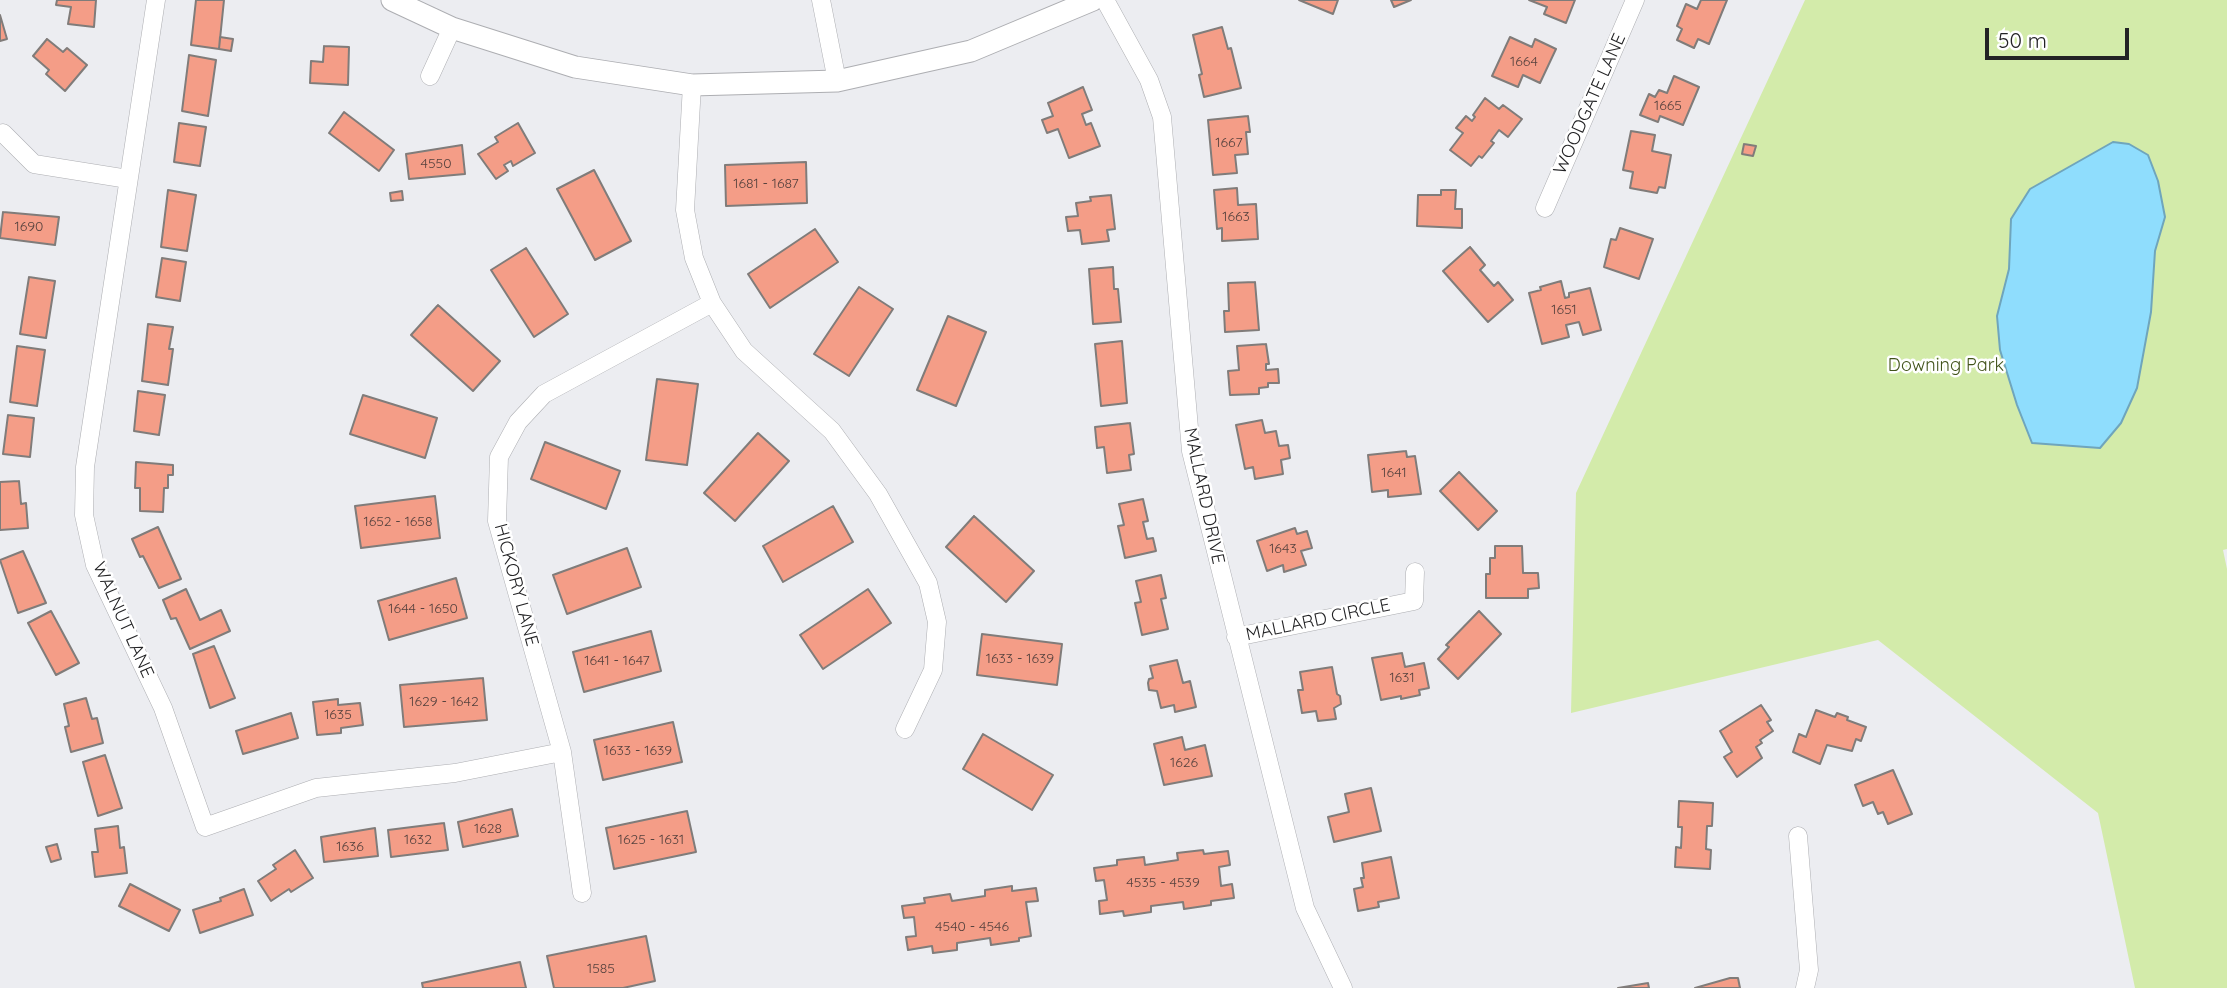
<!DOCTYPE html>
<style>
body{margin:0}
#map{position:relative;width:2227px;height:988px;overflow:hidden;background:#ecedf1;font-family:Quicksand,sans-serif}
canvas{display:block}
.scale{position:absolute;left:1985px;top:28px;width:144px;height:32px;box-sizing:border-box;border:4px solid #232325;border-top:0;padding-left:9px;font-size:21px;line-height:24px;white-space:nowrap;color:#232325;-webkit-text-stroke:5px #fff;paint-order:stroke}
</style>
<div id="map">
<canvas width="2227" height="988"></canvas>
<div class="scale">50 m</div>
</div>
<script>
const ctx = document.querySelector('canvas').getContext('2d');
ctx.lineJoin = 'round';
function fillPath(path, color) {
  ctx.fillStyle = color;
  ctx.fill(path, 'evenodd');
}
function shape(rows) {
  const path = new Path2D();
  for (const r of rows) {
    path.moveTo(r[0], r[1]);
    for (let i = 2; i < r.length; i += 2) path.lineTo(r[i], r[i + 1]);
  }
  return path;
}
function stroke(path, color, width, dash) {
  ctx.strokeStyle = color;
  ctx.lineWidth = width;
  ctx.lineCap = dash ? 'butt' : 'round';
  ctx.setLineDash(dash || []);
  ctx.stroke(path);
}
function label(font, color, halo, rows, align = 'center') {
  ctx.font = font + ' Quicksand,sans-serif';
  ctx.lineWidth = 5;
  ctx.setLineDash([]);
  ctx.textBaseline = 'middle';
  ctx.strokeStyle = halo;
  ctx.fillStyle = color;
  for (const [text, x, y, turn = 0] of rows) {
    ctx.save();
    ctx.translate(x, y);
    ctx.rotate((+turn || 0) * Math.PI / 180);
    ctx.textAlign = isNaN(turn) ? turn : align;
    if (halo) ctx.strokeText(text, 0, 0);
    ctx.fillText(text, 0, 0);
    ctx.restore();
  }
}
fillPath(shape([
 [1805,0,2227,0,2227,549,2223,550,2227,569,2227,988,2135,988,2098,813,1878,640,1571,713,1576,493]
]), '#d3ebaa');
const water = shape([
 [2113,142,2129,144,2148,155,2158,181,2165,217,2155,251,2151,312,2137,388,2121,423,2100,448,2032,443,2017,405,2000,350,1997,316,2009,269,2011,219,2030,189,2113,142]
]);
fillPath(water, '#8fddfd');
stroke(water, '#6fa5bc', 2);
const building = shape([
 [57,0,96,0,94,27,68,24,71,7,56,5,57,0],
 [196,0,224,0,219,49,191,45,196,0],
 [1299,0,1338,0,1333,14,1299,0],
 [1391,0,1411,0,1394,7,1391,0],
 [1529,0,1575,0,1566,23,1544,14,1547,7,1529,0],
 [1701,0,1727,0,1709,44,1698,39,1694,48,1677,40,1682,29,1677,26,1686,4,1697,9,1701,0],
 [0,15,7,39,0,41,0,15],
 [1222,27,1228,49,1231,48,1241,88,1204,97,1199,75,1202,74,1193,35,1222,27],
 [220,37,233,39,231,51,219,49,220,37],
 [1510,37,1532,47,1535,39,1556,49,1540,83,1523,75,1518,87,1492,76,1510,37],
 [47,39,63,52,67,48,87,65,65,91,46,74,49,70,33,56,47,39],
 [324,46,349,47,348,85,310,83,311,61,323,62,324,46],
 [189,55,216,60,208,116,182,111,189,55],
 [1674,76,1699,87,1683,125,1660,116,1658,122,1640,115,1649,94,1655,97,1659,90,1667,93,1674,76],
 [1083,87,1092,110,1082,114,1086,125,1091,123,1100,146,1069,158,1058,129,1047,133,1042,120,1053,116,1048,103,1083,87],
 [1485,98,1499,109,1503,105,1522,119,1508,137,1499,130,1491,141,1494,143,1482,158,1479,156,1471,166,1450,150,1463,133,1456,128,1466,116,1472,121,1475,117,1473,115,1485,98],
 [344,112,394,150,379,171,329,133,344,112],
 [1248,116,1250,132,1246,132,1248,154,1235,155,1237,173,1213,175,1208,120,1248,116],
 [179,123,206,127,200,166,174,162,179,123],
 [518,123,535,153,513,166,511,161,504,165,508,171,496,179,478,154,498,142,495,137,518,123],
 [1631,131,1655,135,1652,151,1671,155,1665,188,1659,187,1657,193,1630,188,1633,172,1623,170,1631,131],
 [1744,144,1756,146,1753,156,1742,154,1744,144],
 [462,145,465,174,409,179,406,154,462,145],
 [806,162,807,203,726,206,725,165,806,162],
 [594,170,631,241,595,260,557,189,594,170],
 [1237,188,1238,205,1256,204,1258,239,1222,241,1222,228,1217,229,1214,190,1237,188],
 [168,190,196,195,187,251,161,247,168,190],
 [1441,190,1456,190,1455,209,1462,209,1462,228,1417,226,1418,195,1441,195,1441,190],
 [402,191,403,200,391,201,390,193,402,191],
 [1111,195,1115,229,1107,230,1109,241,1082,244,1080,230,1068,231,1066,217,1078,216,1076,203,1091,201,1090,197,1111,195],
 [3,212,59,217,55,245,0,238,3,212],
 [1620,228,1653,239,1639,279,1604,267,1611,239,1616,240,1620,228],
 [815,229,838,262,770,308,748,274,815,229],
 [1470,247,1485,265,1480,270,1494,286,1498,282,1513,300,1488,322,1443,271,1470,247],
 [526,248,568,314,534,337,491,270,526,248],
 [162,258,186,262,180,301,156,297,162,258],
 [1113,267,1114,289,1118,289,1121,322,1093,324,1089,269,1113,267],
 [29,277,55,281,46,338,20,334,29,277],
 [1561,281,1565,298,1569,297,1569,293,1590,288,1601,330,1583,335,1579,322,1566,325,1569,337,1542,344,1529,293,1541,290,1540,287,1561,281],
 [1255,282,1259,330,1225,332,1224,311,1229,311,1228,283,1255,282],
 [859,287,893,309,849,376,814,354,859,287],
 [438,305,500,361,473,391,411,335,438,305],
 [948,316,986,332,956,406,917,390,948,316],
 [148,324,173,327,169,349,173,349,168,385,142,381,148,324],
 [1122,341,1127,403,1101,406,1095,344,1122,341],
 [1266,344,1269,364,1266,364,1266,370,1278,369,1279,383,1268,383,1268,387,1259,388,1259,394,1230,395,1228,371,1239,370,1237,346,1266,344],
 [17,346,45,350,37,406,10,402,17,346],
 [657,379,698,384,687,465,646,460,657,379],
 [138,391,165,395,159,435,134,431,138,391],
 [363,395,437,418,425,458,350,434,363,395],
 [8,415,34,418,30,457,3,454,8,415],
 [1262,420,1265,433,1276,431,1279,446,1288,445,1290,458,1281,460,1283,474,1255,479,1253,467,1245,469,1236,425,1262,420],
 [1130,423,1134,454,1129,455,1131,470,1107,473,1104,447,1097,448,1095,427,1130,423],
 [758,433,789,461,735,521,704,493,758,433],
 [545,442,620,471,606,509,531,479,545,442],
 [1406,451,1407,457,1415,456,1421,494,1388,497,1388,490,1372,492,1368,455,1406,451],
 [136,462,173,465,173,475,168,475,168,488,164,488,163,512,140,511,140,488,135,488,136,462],
 [1459,472,1497,511,1478,530,1440,491,1459,472],
 [19,481,21,504,26,503,28,528,0,530,0,482,19,481],
 [435,496,440,538,361,548,355,506,435,496],
 [1143,499,1148,521,1143,522,1147,539,1153,538,1156,551,1125,558,1118,526,1124,525,1119,504,1143,499],
 [833,506,853,542,783,582,763,546,833,506],
 [974,516,1034,571,1006,602,946,547,974,516],
 [158,527,181,579,159,588,143,556,140,557,132,539,158,527],
 [1295,528,1297,534,1307,531,1312,548,1301,551,1306,565,1284,572,1283,565,1267,571,1257,541,1295,528],
 [1495,546,1522,546,1523,573,1538,573,1539,588,1528,589,1528,598,1486,598,1486,574,1490,574,1490,558,1495,558,1495,546],
 [627,548,641,587,567,614,553,575,627,548],
 [23,551,46,603,18,613,0,560,23,551],
 [1161,575,1166,598,1161,599,1168,629,1142,635,1135,603,1141,602,1136,581,1161,575],
 [456,578,467,618,389,640,378,601,456,578],
 [186,589,200,620,221,610,230,631,190,649,176,618,171,619,163,600,186,589],
 [868,589,891,623,823,669,800,635,868,589],
 [51,611,79,663,56,675,28,623,51,611],
 [1479,611,1501,634,1458,679,1438,659,1449,647,1446,645,1479,611],
 [651,631,661,671,584,692,573,652,651,631],
 [982,634,1062,644,1057,685,977,675,982,634],
 [214,646,235,698,210,708,193,654,214,646],
 [1402,653,1405,667,1424,663,1429,688,1419,690,1420,695,1401,699,1401,696,1381,700,1372,658,1402,653],
 [1177,660,1183,683,1190,681,1196,707,1175,712,1174,705,1161,708,1157,691,1149,690,1148,683,1149,679,1153,678,1150,666,1177,660],
 [1332,667,1337,694,1340,696,1341,704,1334,708,1336,719,1318,721,1316,711,1302,713,1298,690,1303,690,1300,672,1332,667],
 [483,678,487,720,404,727,400,685,483,678],
 [86,698,92,719,97,718,103,743,71,752,65,727,69,726,64,704,86,698],
 [338,699,338,705,360,703,363,725,341,728,341,733,317,735,313,702,338,699],
 [1761,705,1771,720,1767,722,1773,731,1760,740,1762,743,1756,747,1762,758,1737,777,1724,757,1732,752,1720,731,1761,705],
 [1816,710,1835,717,1837,713,1848,717,1847,720,1866,727,1861,741,1856,739,1852,751,1827,745,1820,764,1793,752,1799,734,1806,737,1816,710],
 [291,713,298,738,243,754,236,731,291,713],
 [673,722,682,762,603,780,594,740,673,722],
 [983,734,1053,775,1032,810,963,769,983,734],
 [1182,737,1185,750,1205,745,1212,776,1164,785,1154,744,1182,737],
 [105,755,122,808,98,816,83,762,105,755],
 [1893,770,1912,814,1888,824,1883,812,1878,814,1873,802,1863,806,1855,785,1893,770],
 [1371,788,1381,831,1334,842,1328,817,1349,812,1345,794,1371,788],
 [1679,801,1713,803,1712,826,1707,826,1706,849,1711,850,1710,869,1675,867,1676,847,1681,848,1682,827,1678,827,1679,801],
 [512,809,518,836,463,847,458,822,512,809],
 [687,811,696,852,614,869,606,828,687,811],
 [444,823,448,850,391,857,388,830,444,823],
 [118,826,120,848,124,847,127,873,95,877,92,852,98,852,95,829,118,826],
 [375,828,378,856,324,862,321,837,375,828],
 [57,844,61,859,51,862,46,847,57,844],
 [295,850,313,878,291,892,289,889,271,901,258,881,276,869,273,865,295,850],
 [1203,850,1204,854,1228,851,1230,865,1219,867,1221,886,1232,884,1234,898,1211,901,1211,905,1184,909,1183,902,1151,906,1151,912,1124,916,1123,911,1100,914,1099,901,1107,900,1104,880,1096,881,1094,868,1117,865,1117,860,1144,857,1145,865,1178,860,1177,853,1203,850],
 [1391,857,1399,898,1378,902,1379,907,1358,911,1354,889,1363,887,1361,878,1364,878,1362,863,1391,857],
 [130,884,180,910,169,931,119,906,130,884],
 [1012,886,1012,891,1036,888,1038,901,1026,902,1031,936,1019,938,1019,941,991,945,990,938,957,943,957,950,933,953,932,946,908,950,906,937,916,936,914,917,904,918,902,906,925,903,924,898,950,894,952,901,985,896,985,890,1012,886],
 [244,889,253,915,200,933,193,910,221,901,220,898,244,889],
 [646,936,655,981,623,988,554,988,547,956,646,936],
 [520,962,526,988,423,988,422,983,520,962],
 [1730,978,1738,978,1740,988,1695,988,1730,978],
 [1648,983,1649,988,1618,988,1648,983]
]);
fillPath(building, '#f49d87');
stroke(building, '#807c7a', 2);
const minor = shape([
 [156,0,85,467,84,515,95,565,163,708,205,827,316,788,455,773,562,752],
 [821,0,837,81],
 [1105,0,1149,80,1162,117,1191,451,1305,908,1343,988],
 [430,76,452,28],
 [692,85,685,210,694,258,712,303,744,351,832,431,878,494,928,583,937,622,933,670,905,729],
 [3,133,34,164,128,179],
 [1545,208,1635,0],
 [1236,637,1414,601,1415,572],
 [1798,836,1809,970,1805,988],
 [582,893,562,752,497,521,499,457,518,422,544,394,712,303]
]);
const tertiary = shape([
 [392,0,452,28,575,67,692,85,837,81,971,51,1093,0]
]);
stroke(minor, '#adaeb2', 19);
stroke(tertiary, '#adaeb2', 23);
stroke(minor, '#fff', 18);
stroke(tertiary, '#fff', 21);
label('14px', '#57423e', null, [
 ["1664",1524,62],
 ["1665",1668,106],
 ["1667",1229,143],
 ["4550",436,164],
 ["1681 - 1687",766,184],
 ["1663",1236,217],
 ["1690",29,227],
 ["1651",1564,310],
 ["1641",1394,473],
 ["1652 - 1658",398,522],
 ["1643",1283,549],
 ["1644 - 1650",423,609],
 ["1633 - 1639",1020,659],
 ["1641 - 1647",617,661],
 ["1631",1402,678],
 ["1629 - 1642",444,702],
 ["1635",338,715],
 ["1633 - 1639",638,751],
 ["1626",1184,763],
 ["1628",488,829],
 ["1632",418,840],
 ["1625 - 1631",651,840],
 ["1636",350,847],
 ["4535 - 4539",1163,883],
 ["4540 - 4546",972,927],
 ["1585",601,969]
]);
label('18px', '#232325', '#fff', [
 ["WOODGATE LANE",1590,104,-66],
 ["MALLARD DRIVE",1204,496,78],
 ["HICKORY LANE",516,585,75],
 ["WALNUT LANE",123,620,66],
 ["MALLARD CIRCLE",1318,620,-12]
]);
label('18px', '#42541b', '#fff', [
 ["Downing Park",1946,366]
]);
</script>
